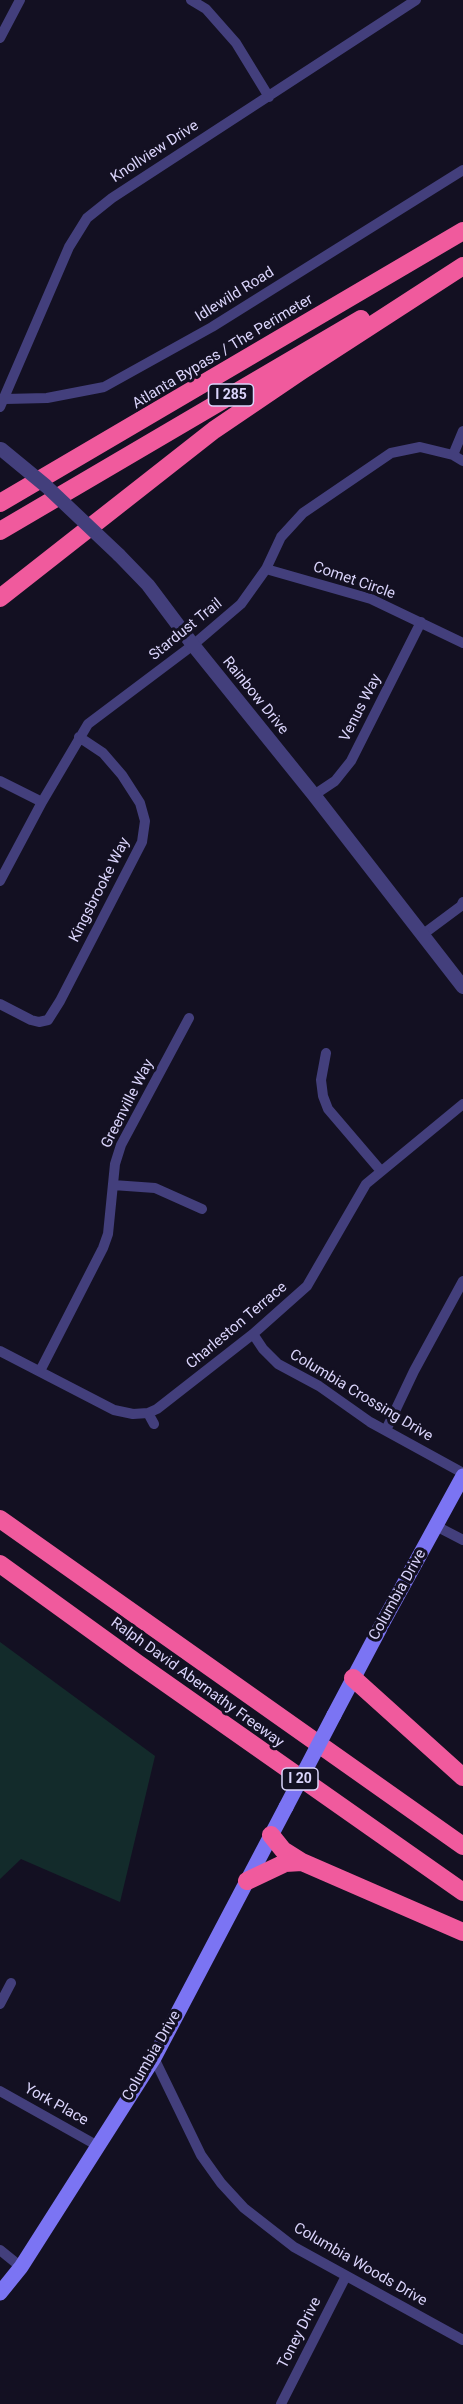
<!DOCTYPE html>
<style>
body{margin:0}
canvas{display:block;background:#131022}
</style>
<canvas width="463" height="2404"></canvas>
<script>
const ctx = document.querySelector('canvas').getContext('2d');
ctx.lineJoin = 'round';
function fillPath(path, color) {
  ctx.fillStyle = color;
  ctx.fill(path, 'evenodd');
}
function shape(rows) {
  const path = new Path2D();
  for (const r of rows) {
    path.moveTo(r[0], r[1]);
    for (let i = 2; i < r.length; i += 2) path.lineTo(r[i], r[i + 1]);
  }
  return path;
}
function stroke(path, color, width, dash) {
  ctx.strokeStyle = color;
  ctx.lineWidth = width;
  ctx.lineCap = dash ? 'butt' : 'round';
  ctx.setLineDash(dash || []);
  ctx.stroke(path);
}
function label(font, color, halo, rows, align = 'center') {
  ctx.font = font + ' Roboto,sans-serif';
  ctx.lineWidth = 6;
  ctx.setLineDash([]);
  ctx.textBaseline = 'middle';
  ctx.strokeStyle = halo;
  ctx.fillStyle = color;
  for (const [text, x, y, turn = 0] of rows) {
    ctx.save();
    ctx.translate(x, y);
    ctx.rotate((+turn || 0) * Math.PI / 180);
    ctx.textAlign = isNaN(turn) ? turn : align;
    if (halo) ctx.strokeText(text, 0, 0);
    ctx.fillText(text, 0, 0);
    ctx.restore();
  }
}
fillPath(shape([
 [0,1642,155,1756,120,1902,21,1859,0,1879]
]), '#132b2b');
stroke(shape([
 [191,0,206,9,236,43,269,97],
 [0,38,20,0],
 [5,399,47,398,104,387,212,327,463,170],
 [0,407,69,247,87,218,112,198,416,0],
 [453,455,463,431],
 [266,569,371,599,463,643],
 [0,781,42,802],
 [314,795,335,781,351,761,421,622],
 [0,881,42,802,88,724,193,645,241,604,266,569,281,537,303,513,391,453,420,447,453,455,463,461],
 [422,935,461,906,463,902],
 [0,1004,31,1020,39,1022,48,1020,60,1001,142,842,145,821,140,803,122,775,103,753,79,737],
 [326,1053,321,1080,323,1096,328,1109,381,1171],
 [113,1185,155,1188,202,1209],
 [253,1334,263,1349,278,1364,319,1386,370,1422,463,1473],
 [0,1351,114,1410,133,1414,148,1413,157,1409,253,1334,307,1286,366,1184,463,1104],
 [40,1371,103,1248,108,1234,115,1164,121,1145,189,1018],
 [148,1413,154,1424],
 [386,1430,414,1371,463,1281],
 [436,1526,463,1540],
 [0,2004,11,1983],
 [154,2058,201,2155,221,2183,244,2208,294,2247,463,2340],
 [0,2091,98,2146],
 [0,2250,21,2267],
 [281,2404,346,2276]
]), '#433f7c', 10);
stroke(shape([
 [119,555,148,585,193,645,314,795,463,987]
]), '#433f7c', 14);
stroke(shape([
 [382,1624,463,1476],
 [334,1715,380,1628],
 [0,2293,21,2267,154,2058,286,1807]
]), '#7b74f3', 15);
stroke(shape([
 [0,503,463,231],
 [0,531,361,319],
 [0,598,214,430,301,371,463,266],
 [0,1519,463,1846],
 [0,1564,137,1663,463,1892],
 [353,1678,463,1777],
 [271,1835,283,1850,302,1862],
 [247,1881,285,1863,302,1862,463,1932]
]), '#f05a9d', 18);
stroke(shape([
 [1,449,46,486,119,555]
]), '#433f7c', 14);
stroke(shape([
 [286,1807,334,1715]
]), '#7b74f3', 15);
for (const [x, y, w] of [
 [231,395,45],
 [300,1779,36]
]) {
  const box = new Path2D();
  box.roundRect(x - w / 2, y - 11, w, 22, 4.5);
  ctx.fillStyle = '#131022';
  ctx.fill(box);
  stroke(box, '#dad4fb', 1.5);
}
label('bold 14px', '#dad4fb', null, [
 ["I 285",231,395],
 ["I 20",300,1779]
]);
label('15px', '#dad4fb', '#131022', [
 ["Knollview Drive",155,152,-33],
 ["Idlewild Road",235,295,-32],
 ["Atlanta Bypass / The Perimeter",223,352,-31],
 ["Comet Circle",354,581,19],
 ["Stardust Trail",186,630,-39],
 ["Rainbow Drive",255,696,51],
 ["Venus Way",361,708,-63],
 ["Kingsbrooke Way",100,890,-63],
 ["Greenville Way",128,1104,-63],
 ["Charleston Terrace",237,1326,-40],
 ["Columbia Crossing Drive",361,1396,31],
 ["Columbia Drive",398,1595,-61],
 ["Ralph David Abernathy Freeway",197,1683,36],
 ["Columbia Drive",152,2056,-60],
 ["York Place",56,2105,29],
 ["Columbia Woods Drive",360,2265,30],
 ["Toney Drive",300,2333,-63]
]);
</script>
